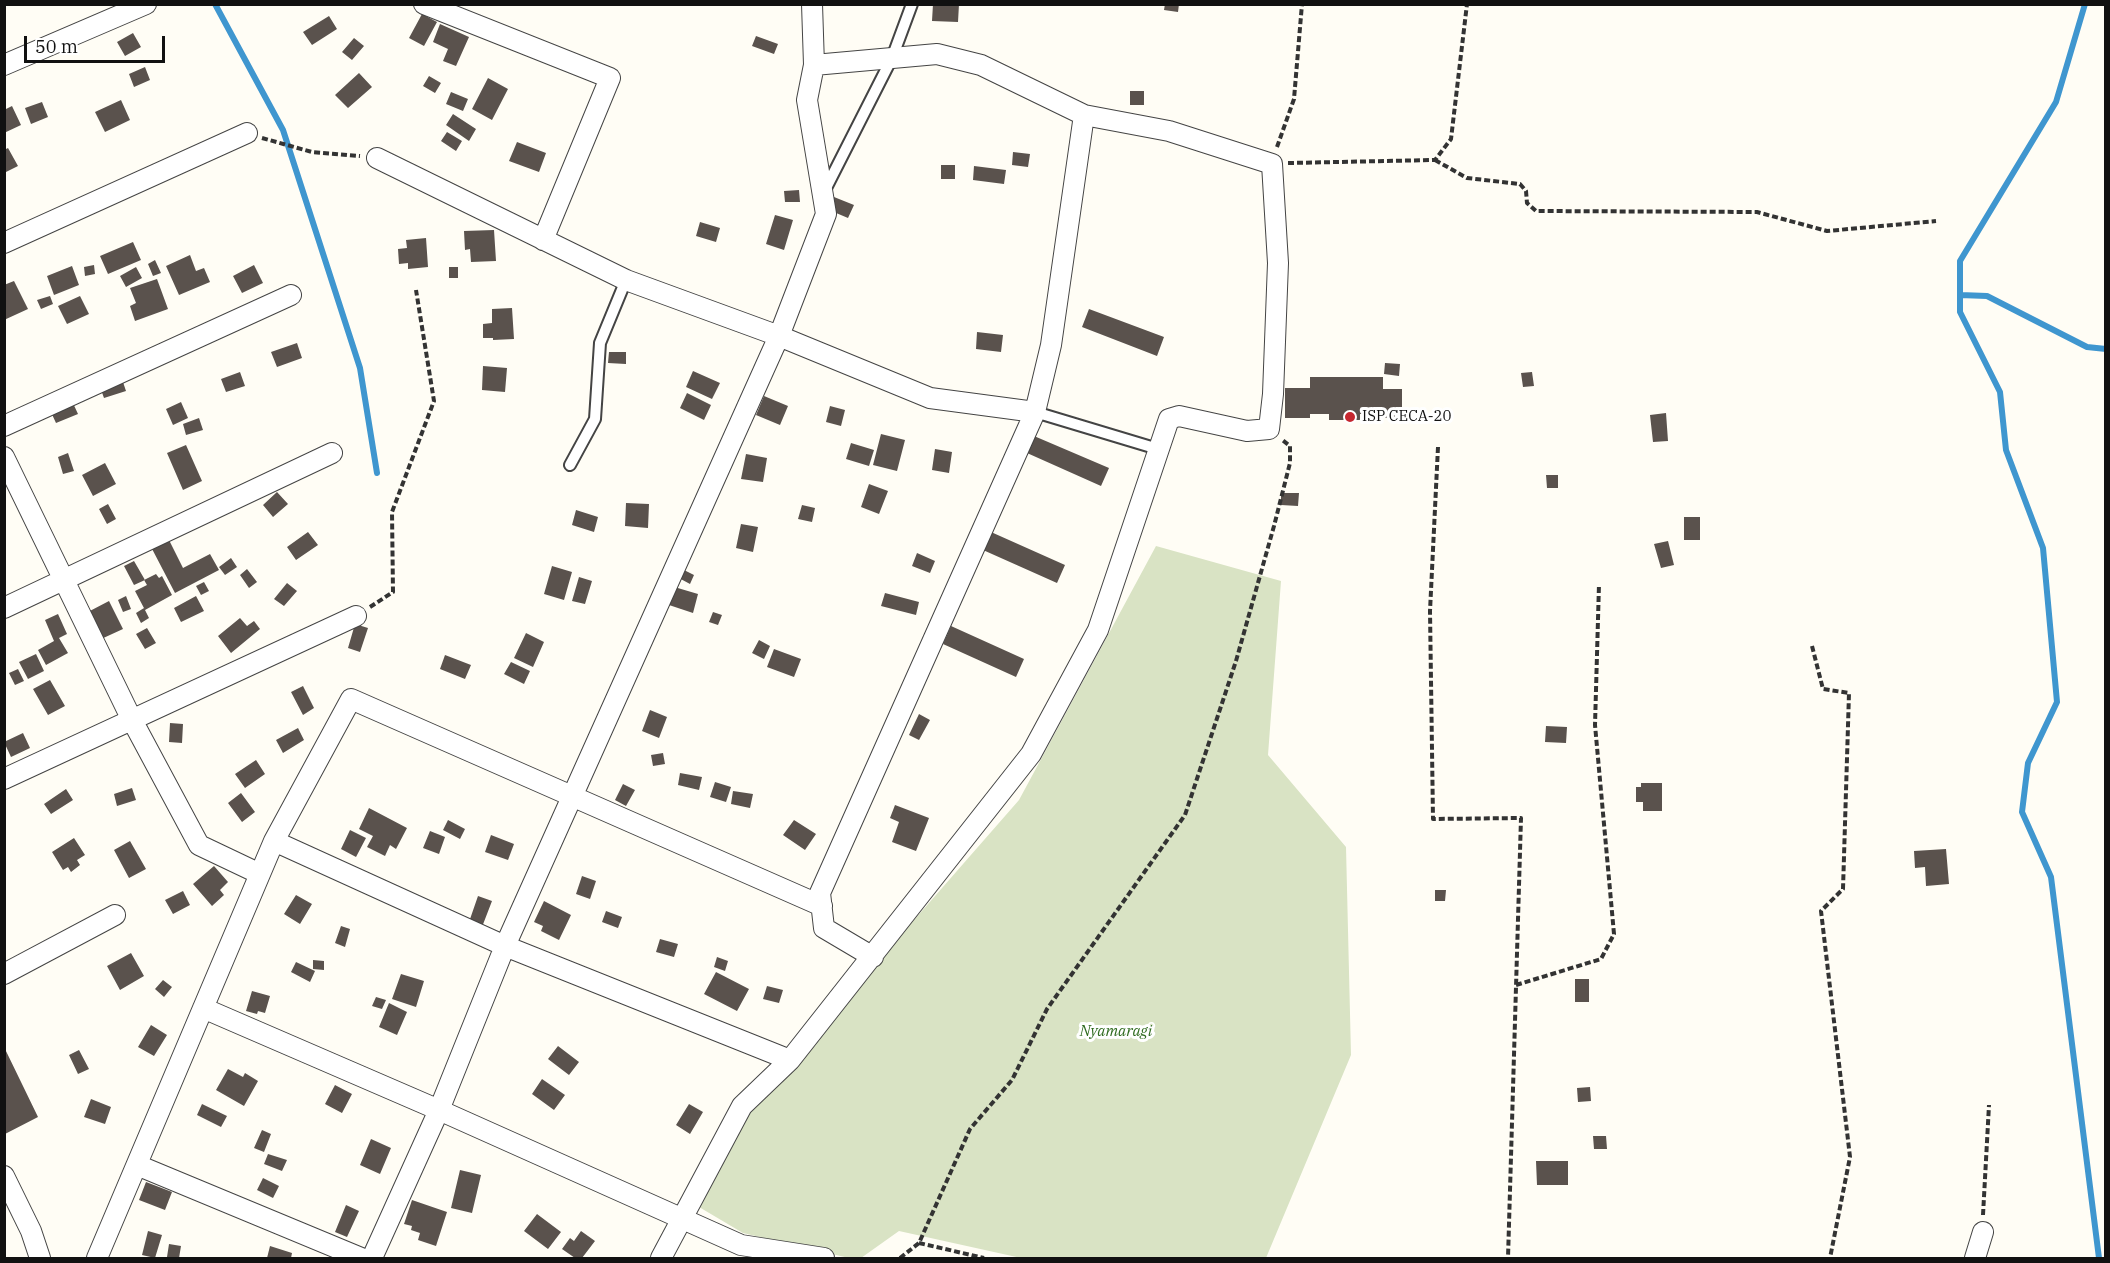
<!DOCTYPE html>
<style>
body{margin:0}
#map{position:relative;width:2110px;height:1263px;overflow:hidden;background:#fffdf5;font-family:"IBM Plex Serif",serif}
canvas{display:block}
.frame{position:absolute;inset:0;border:6px solid #111;pointer-events:none}
.scale{position:absolute;left:24px;top:36px;width:141px;height:27px;box-sizing:border-box;border:3px solid #111;border-top:0;padding-left:8px;font-size:18px;line-height:21px;white-space:nowrap;color:#111;-webkit-text-stroke:4px #fff;paint-order:stroke}
</style>
<div id="map">
<canvas width="2110" height="1263"></canvas>
<div class="frame"></div>
<div class="scale">50 m</div>
</div>
<script>
const ctx = document.querySelector('canvas').getContext('2d');
ctx.lineJoin = 'round';
function fillPath(path, color) {
  ctx.fillStyle = color;
  ctx.fill(path, 'evenodd');
}
function shape(rows) {
  const path = new Path2D();
  for (const r of rows) {
    path.moveTo(r[0], r[1]);
    for (let i = 2; i < r.length; i += 2) path.lineTo(r[i], r[i + 1]);
  }
  return path;
}
function stroke(path, color, width, dash) {
  ctx.strokeStyle = color;
  ctx.lineWidth = width;
  ctx.lineCap = dash ? 'butt' : 'round';
  ctx.setLineDash(dash || []);
  ctx.stroke(path);
}
function label(font, color, halo, rows, align = 'center') {
  ctx.font = font + ' "IBM Plex Serif",serif';
  ctx.lineWidth = 6;
  ctx.setLineDash([]);
  ctx.textBaseline = 'middle';
  ctx.strokeStyle = halo;
  ctx.fillStyle = color;
  for (const [text, x, y, turn = 0] of rows) {
    ctx.save();
    ctx.translate(x, y);
    ctx.rotate((+turn || 0) * Math.PI / 180);
    ctx.textAlign = isNaN(turn) ? turn : align;
    if (halo) ctx.strokeText(text, 0, 0);
    ctx.fillText(text, 0, 0);
    ctx.restore();
  }
}
fillPath(shape([
 [1156,546,1281,581,1268,755,1346,847,1351,1055,1266,1258,1021,1258,899,1231,861,1258,849,1258,743,1233,699,1207,754,1103,1019,800]
]), '#d9e3c4');
stroke(shape([
 [215,4,283,130,360,368,377,473],
 [2085,4,2056,102,1960,261,1960,312,2000,392,2006,450,2043,548,2057,702,2028,763,2022,812,2051,877,2099,1258],
 [1960,295,1987,296,2087,347,2106,349]
]), '#3f96cf', 6);
fillPath(shape([
 [933,4,959,4,958,22,932,21],
 [1165,4,1179,4,1178,12,1164,10],
 [422,14,437,22,424,46,409,38],
 [329,16,337,29,312,45,303,32],
 [440,24,469,37,456,66,443,61,448,49,433,42],
 [133,33,141,47,125,56,117,42],
 [756,36,778,44,774,54,752,46],
 [354,38,364,46,352,60,342,52],
 [145,67,150,80,134,87,129,74],
 [359,73,372,87,348,108,335,95],
 [429,76,441,83,435,93,423,86],
 [488,78,508,89,492,120,472,109],
 [1130,91,1144,91,1144,105,1130,105],
 [451,92,468,99,463,111,446,104],
 [121,100,130,120,105,132,95,112],
 [42,102,48,117,31,124,25,108],
 [12,106,21,125,4,133,4,110],
 [453,114,476,129,469,141,446,125],
 [447,132,462,141,456,151,441,141],
 [517,142,546,153,539,172,509,161],
 [8,148,18,166,4,173,4,150],
 [1013,152,1030,154,1028,167,1012,165],
 [941,165,955,165,955,179,941,179],
 [974,166,1006,170,1004,184,973,180],
 [799,190,800,202,785,202,784,191],
 [834,197,854,205,848,218,829,210],
 [775,215,793,220,784,250,766,244],
 [700,222,720,228,716,242,696,236],
 [494,230,496,261,471,262,470,249,465,250,464,231],
 [426,238,428,267,408,269,408,263,399,264,398,249,407,248,406,240],
 [133,242,141,260,108,274,100,256],
 [190,255,196,271,204,268,210,282,179,295,166,266],
 [155,260,161,273,153,276,148,264],
 [94,265,95,274,85,276,84,267],
 [254,265,263,283,242,293,233,276],
 [72,266,79,285,54,295,47,276],
 [136,267,142,278,126,287,120,276],
 [449,267,458,267,458,278,449,278],
 [157,279,168,309,135,321,130,306,136,303,130,288],
 [14,281,28,309,4,320,4,285],
 [50,296,53,304,41,309,37,300],
 [80,296,89,314,67,324,58,306],
 [512,308,514,339,493,340,493,338,483,338,483,324,492,323,492,309],
 [1089,309,1164,337,1157,356,1082,327],
 [977,332,1003,335,1001,352,976,349],
 [297,343,302,358,277,367,271,352],
 [609,352,626,352,626,364,608,363],
 [1385,363,1400,364,1399,376,1384,374],
 [483,366,507,368,505,392,482,390],
 [693,371,720,383,712,399,686,387],
 [240,372,245,386,226,392,221,379],
 [1532,372,1534,386,1523,387,1521,373],
 [1310,377,1383,377,1383,389,1402,389,1402,418,1380,418,1380,414,1360,414,1360,420,1329,420,1329,414,1310,414,1310,418,1285,418,1285,388,1310,388],
 [122,379,126,391,104,398,100,387],
 [687,393,711,405,704,420,680,408],
 [764,396,788,406,780,425,756,415],
 [72,401,78,414,56,423,50,410],
 [181,402,188,418,173,425,166,409],
 [830,406,845,410,841,426,826,422],
 [1666,413,1668,441,1653,442,1650,415],
 [199,418,203,430,186,435,183,424],
 [881,434,905,440,897,471,873,465],
 [1034,436,1109,468,1101,486,1027,453],
 [851,443,874,450,869,466,846,459],
 [186,445,202,481,183,490,167,453],
 [935,449,952,452,949,473,932,470],
 [68,453,74,471,63,474,58,457],
 [746,454,767,458,763,482,741,479],
 [105,463,116,484,93,496,82,475],
 [1546,475,1558,475,1558,488,1547,488],
 [869,484,888,491,879,514,861,507],
 [277,492,288,504,273,517,263,505],
 [1281,493,1299,493,1298,506,1281,505],
 [626,503,649,504,648,528,625,526],
 [108,504,116,519,107,524,99,509],
 [802,505,815,508,812,522,798,519],
 [576,510,598,517,594,532,572,525],
 [1684,517,1700,517,1700,540,1684,540],
 [741,524,758,527,753,552,736,548],
 [308,532,318,545,296,560,287,547],
 [991,532,1065,565,1057,583,983,550],
 [167,536,183,568,210,554,219,570,175,593,150,545],
 [1668,541,1674,565,1661,568,1654,544],
 [917,553,935,561,930,573,912,566],
 [231,558,237,567,225,575,219,567],
 [134,561,145,580,134,585,124,566],
 [552,566,572,572,564,600,544,594],
 [247,569,257,582,249,588,240,575],
 [682,569,694,575,690,584,677,577],
 [156,574,159,578,162,576,172,595,145,610,135,591,147,585,144,580],
 [579,577,592,581,585,604,572,601],
 [204,582,209,591,201,595,196,586],
 [287,583,297,591,284,606,274,599],
 [671,586,698,594,693,613,666,604],
 [885,593,919,602,916,615,881,606],
 [126,596,131,609,123,612,118,600],
 [196,596,204,611,181,622,174,608],
 [109,601,123,629,99,640,86,613],
 [144,608,149,618,141,623,136,613],
 [713,612,722,615,718,625,709,622],
 [58,614,67,634,59,638,68,653,46,665,38,650,54,641,45,620],
 [240,618,247,626,254,621,260,629,231,653,218,636],
 [355,624,368,628,360,652,348,648],
 [951,626,1024,659,1016,677,943,644],
 [147,628,156,643,145,649,136,634],
 [526,633,544,642,533,667,514,658],
 [759,640,770,646,764,659,752,653],
 [774,649,801,659,794,677,767,667],
 [36,654,44,671,28,679,19,662],
 [445,655,471,665,465,679,440,669],
 [511,662,530,671,524,684,504,674],
 [18,669,24,681,15,685,9,673],
 [50,680,65,706,48,715,33,689],
 [303,686,314,708,303,715,291,692],
 [650,710,667,717,659,738,642,731],
 [919,714,930,720,919,740,909,735],
 [170,723,183,724,182,743,169,742],
 [1546,726,1567,727,1566,743,1545,742],
 [298,728,304,740,283,753,276,740],
 [23,733,30,748,11,757,4,742],
 [663,753,665,764,653,766,651,755],
 [256,760,265,774,245,788,235,774],
 [680,773,702,777,699,790,678,785],
 [715,782,731,787,726,802,710,797],
 [1641,783,1662,783,1662,811,1643,811,1643,802,1636,802,1636,787,1641,787],
 [623,784,635,790,626,806,615,800],
 [132,788,136,800,117,806,114,794],
 [66,789,73,800,51,814,44,804],
 [733,791,753,794,750,808,731,804],
 [241,793,255,812,242,822,228,803],
 [895,805,929,818,916,851,892,842,899,822,890,818],
 [369,808,407,828,396,849,390,845,385,856,367,847,373,836,359,829],
 [448,820,465,829,460,839,443,830],
 [794,820,816,834,805,850,783,835],
 [350,830,366,838,356,857,341,849],
 [430,831,445,837,439,854,423,848],
 [491,835,514,844,508,860,485,852],
 [74,838,85,855,77,860,80,865,71,872,68,867,63,870,52,852],
 [130,841,146,869,129,878,114,850],
 [1946,849,1949,884,1926,886,1925,867,1915,868,1914,851],
 [214,866,228,882,220,890,224,895,212,906,193,884],
 [582,876,596,881,590,899,576,894],
 [1435,890,1446,890,1445,901,1435,901],
 [183,891,190,905,173,914,165,900],
 [296,895,312,904,300,924,284,914],
 [478,896,492,901,482,927,469,922],
 [544,901,571,915,559,940,541,931,543,926,534,922],
 [606,911,622,917,618,928,602,922],
 [341,926,350,929,345,947,335,943],
 [660,939,678,944,674,957,656,952],
 [131,953,144,976,120,990,107,966],
 [717,957,728,961,725,971,714,967],
 [313,960,324,961,324,970,313,969],
 [296,962,315,971,310,982,291,972],
 [716,972,749,989,737,1011,704,994],
 [401,974,424,981,416,1007,392,999],
 [1575,979,1589,979,1589,1002,1575,1002],
 [163,980,172,987,164,997,155,989],
 [767,986,783,990,779,1003,763,999],
 [252,991,270,996,265,1013,258,1011,257,1014,246,1011],
 [376,997,386,1000,382,1009,372,1006],
 [389,1003,407,1012,397,1035,379,1027],
 [151,1025,167,1035,154,1056,138,1047],
 [558,1046,579,1062,569,1075,548,1059],
 [5,1049,38,1117,5,1134],
 [79,1050,89,1069,78,1074,69,1055],
 [228,1069,243,1077,245,1073,258,1081,244,1106,216,1090],
 [542,1079,565,1095,554,1110,532,1094],
 [335,1085,352,1094,342,1113,325,1104],
 [1590,1087,1591,1101,1578,1102,1577,1088],
 [91,1099,111,1107,105,1124,84,1117],
 [202,1104,227,1116,221,1127,197,1115],
 [689,1104,703,1112,690,1134,676,1125],
 [262,1130,271,1134,264,1152,254,1148],
 [1593,1136,1606,1136,1607,1149,1594,1149],
 [371,1139,391,1148,380,1174,360,1165],
 [268,1154,287,1160,282,1171,264,1164],
 [1536,1161,1568,1161,1568,1185,1537,1185],
 [460,1170,481,1175,472,1213,451,1208],
 [263,1178,279,1186,273,1198,257,1190],
 [146,1182,172,1192,165,1210,139,1200],
 [412,1200,447,1212,436,1246,418,1240,420,1233,411,1230,412,1226,404,1224],
 [346,1205,359,1211,347,1237,335,1232],
 [537,1214,561,1232,548,1249,524,1231],
 [148,1231,162,1235,155,1258,142,1255],
 [581,1231,595,1241,582,1258,575,1258,562,1249,570,1238,574,1241],
 [169,1244,181,1246,179,1258,167,1257],
 [270,1246,292,1253,291,1258,267,1258]
]), '#5a524d');
const service = shape([
 [824,192,892,58,912,4],
 [1035,412,1158,449],
 [570,465,595,419,600,343,626,280]
]);
const minor = shape([
 [424,4,610,78,543,240],
 [4,65,146,4],
 [377,158,626,280,779,336,930,398,1035,412],
 [4,243,247,133],
 [4,426,291,295],
 [4,457,132,720,199,845,260,874],
 [4,608,332,453],
 [4,779,356,616],
 [274,841,505,946,790,1060],
 [873,957,824,928,820,893,1035,412,1051,345,1084,115],
 [4,974,115,915],
 [203,1008,439,1110,741,1245,824,1258],
 [137,1165,361,1258],
 [4,1176,31,1231,40,1258],
 [97,1258,274,841,351,699,822,906],
 [372,1258,439,1110,505,946,779,336,826,214,807,100,814,65,812,4],
 [661,1258,742,1106,790,1060,1031,754,1098,630,1169,419,1179,416,1247,431,1269,429,1273,394,1278,263,1272,164,1169,131,1084,115,981,65,937,54,814,65],
 [1975,1258,1983,1232]
]);
stroke(service, '#444', 14);
stroke(minor, '#444', 22);
stroke(shape([
 [262,138,312,152,360,156],
 [1277,147,1294,99,1302,4],
 [1435,160,1467,178,1520,184,1526,191,1527,203,1536,211,1757,212,1827,231,1936,221],
 [1288,163,1435,160,1451,139,1467,4],
 [1438,447,1430,611,1433,819,1521,818,1508,1258],
 [370,607,393,592,392,512,434,401,416,290],
 [1812,646,1823,689,1849,693,1843,889,1821,911,1850,1157,1830,1258],
 [1516,985,1601,959,1614,934,1595,725,1599,584],
 [1983,1215,1989,1105],
 [919,1243,984,1258],
 [900,1258,919,1243,970,1129,1012,1080,1047,1009,1185,815,1236,661,1274,526,1290,463,1290,446,1281,439]
]), '#333', 4, [6, 3]);
stroke(service, '#fff', 10);
stroke(minor, '#fff', 20);
for (const [x, y, r, color] of [
 [1350,417,6,"#c4262e"]
]) {
  const dot = new Path2D();
  dot.arc(x, y, r, 0, 2 * Math.PI);
  ctx.fillStyle = color;
  ctx.fill(dot);
  stroke(dot, '#fff', 2);
}
label('15px', '#111', '#fff', [
 ["ISP CECA-20",1362,417]
], 'left');
label('italic 15px', '#2f6b1f', '#fff', [
 ["Nyamaragi",1116,1032]
]);
</script>
